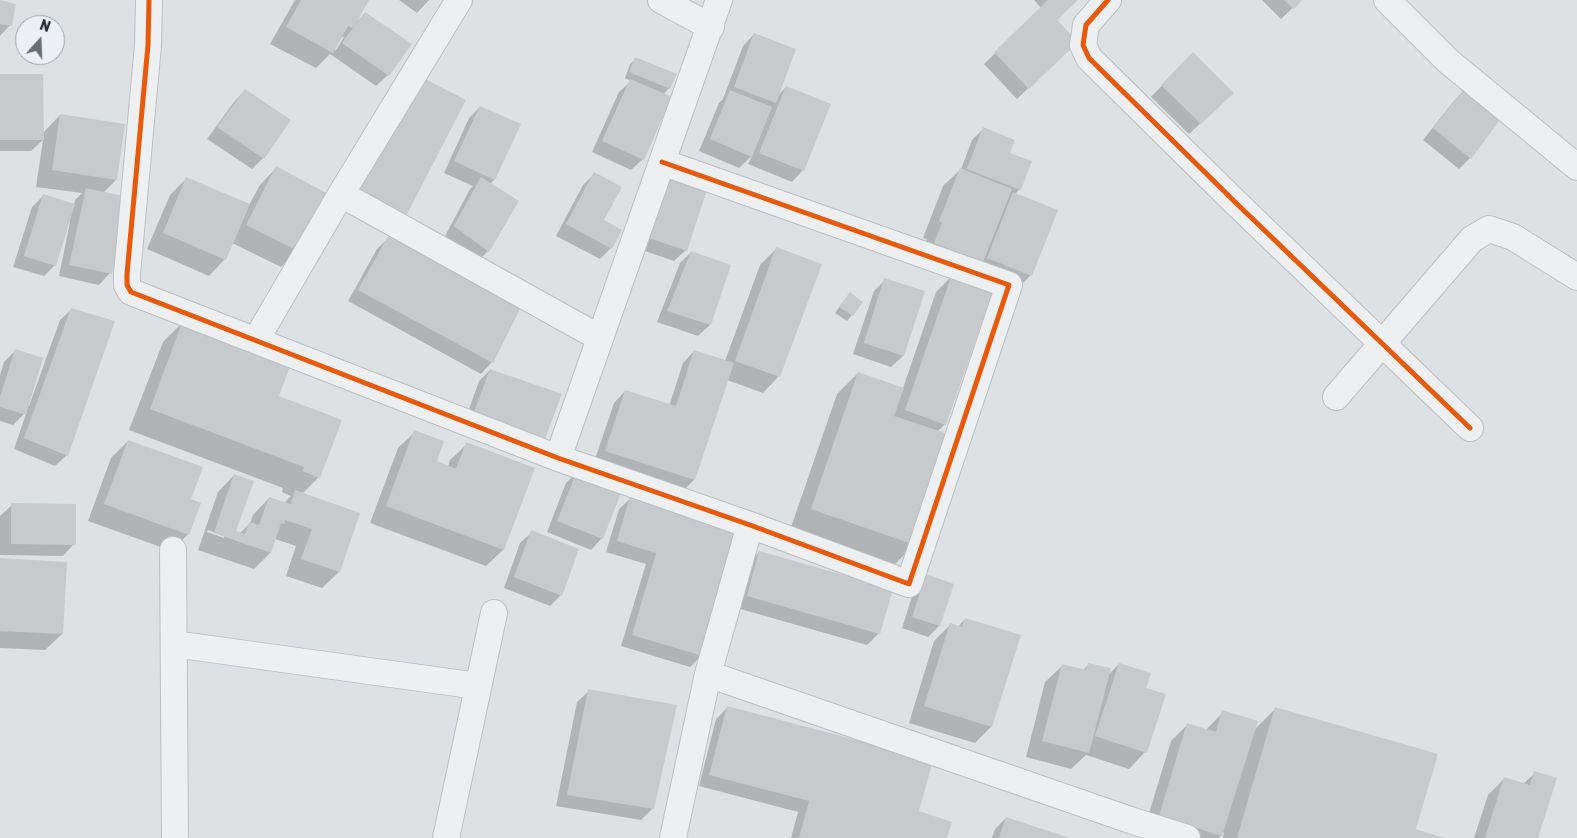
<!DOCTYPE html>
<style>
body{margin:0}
#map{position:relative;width:1577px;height:838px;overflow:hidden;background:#dee1e4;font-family:Rubik,sans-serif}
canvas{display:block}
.north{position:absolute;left:15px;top:15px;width:50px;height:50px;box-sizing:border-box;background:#eceff4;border:1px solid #9da2aa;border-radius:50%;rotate:20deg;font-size:14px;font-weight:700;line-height:20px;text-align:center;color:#262e3c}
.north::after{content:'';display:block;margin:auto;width:18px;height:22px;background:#666d77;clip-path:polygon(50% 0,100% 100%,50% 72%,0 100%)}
</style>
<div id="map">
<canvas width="1577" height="838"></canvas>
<div class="north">N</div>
</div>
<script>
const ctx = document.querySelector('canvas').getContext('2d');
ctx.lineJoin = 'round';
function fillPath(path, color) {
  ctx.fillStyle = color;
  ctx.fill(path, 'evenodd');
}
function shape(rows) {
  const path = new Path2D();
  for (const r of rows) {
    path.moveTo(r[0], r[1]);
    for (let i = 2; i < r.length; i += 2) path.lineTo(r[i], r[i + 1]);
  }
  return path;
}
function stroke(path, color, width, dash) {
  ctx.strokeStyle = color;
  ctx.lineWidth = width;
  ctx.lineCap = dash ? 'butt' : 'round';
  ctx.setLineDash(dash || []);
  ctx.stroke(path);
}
fillPath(shape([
 [295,0,368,0,356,22,365,13,388,75,376,86,330,54,316,68,270,44],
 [343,36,344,37,336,50,334,49],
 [399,0,429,0,417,13],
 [1034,0,1076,0,1055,20,1076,42,1017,99,984,64,1041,8],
 [1262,0,1301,0,1281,19],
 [0,1,10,25,0,36],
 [754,34,776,97,786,87,803,170,792,182,748,164,752,156,739,168,699,151,719,103,723,99,743,46],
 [636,59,669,88,663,95,643,159,631,170,592,152,619,92,631,81,625,78,630,64],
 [1182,65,1221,104,1189,134,1151,97],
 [0,75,43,133,60,115,116,180,103,193,110,273,99,285,59,276,70,222,68,221,55,265,44,276,13,267,32,207,43,196,74,205,75,200,82,193,36,187,43,140,31,151,0,151],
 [245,90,263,158,252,169,207,139,234,102],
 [1464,90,1470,158,1459,169,1423,140,1453,102],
 [480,107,519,125,494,180,490,184,488,251,477,262,444,238,470,189,473,186,444,173,469,118],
 [983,129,1008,154,1020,189,1015,194,1031,275,1020,286,975,269,945,424,937,432,914,545,893,566,790,530,837,394,858,373,903,388,936,292,952,276,918,259,927,239,923,238,943,186,961,169,972,140],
 [276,168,297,251,281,267,232,243,225,259,209,276,147,249,170,195,186,179,249,205,260,185],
 [594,174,603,221,611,248,600,259,556,236,583,185],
 [659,190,686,250,674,261,639,249],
 [388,238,492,362,481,374,348,301,377,249],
 [777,248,779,376,763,393,727,380,694,480,683,491,594,462,614,403,625,391,669,406,683,363,694,351,725,361,760,265],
 [691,252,710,325,698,336,657,322,680,263],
 [885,280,923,292,903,356,891,367,853,354,874,291],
 [845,299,852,315,847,321,835,313],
 [72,309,67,455,55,466,14,449,27,411,13,425,0,421,0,375,4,362,16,350,27,406,29,406,60,320],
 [184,321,278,397,319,477,302,494,339,572,322,588,286,576,296,546,275,539,270,553,254,569,198,550,218,492,234,475,235,532,239,534,250,523,253,515,269,498,284,503,291,496,282,492,283,488,129,430,163,342],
 [208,530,224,536,224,538,207,532],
 [490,370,561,395,462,429,479,381],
 [415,432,435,462,448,467,450,460,467,444,533,469,503,550,486,566,370,523,398,448],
 [128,441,190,500,188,534,172,551,88,521,111,458],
 [577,472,602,538,591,550,547,532,566,483],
 [631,498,739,530,702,655,690,667,621,646,646,564,606,552,619,509],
 [12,505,74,544,63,556,0,555,0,516],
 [532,532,561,595,550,606,504,588,520,543],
 [759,552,879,633,867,645,737,608,748,564],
 [0,560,62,634,45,650,0,648],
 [927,576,939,626,928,637,902,628,915,587],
 [965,619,991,727,975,743,909,723,934,641,951,624,958,627],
 [1089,664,1107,676,1119,664,1145,689,1145,752,1129,769,1086,755,1071,769,1026,757,1045,682,1062,666,1082,671],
 [589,691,676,706,652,809,641,820,556,806,577,702],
 [728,707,918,812,945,838,791,838,798,812,699,786,716,719],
 [1276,708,1415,830,1441,838,1223,838,1224,832,1219,838,1159,838,1143,833,1171,741,1188,724,1206,730,1223,712,1254,730],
 [1535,773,1536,838,1474,838,1488,795,1505,778,1523,784],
 [1006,818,1067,838,992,838,995,829]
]), '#0003');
fillPath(shape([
 [0,0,16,4,12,26,0,24],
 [301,0,369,0,355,25,365,12,412,44,389,76,342,43,353,28,348,26,333,53,286,27],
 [1048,0,1078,0,1057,20,1078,42,1029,89,994,52],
 [1284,0,1302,0,1294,9],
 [754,33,796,49,776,103,734,87],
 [1193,52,1234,93,1201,124,1161,85],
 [635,57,677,74,670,89,629,72],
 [0,74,43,74,44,140,0,140],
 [419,76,466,100,406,216,359,192],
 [630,79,672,97,644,160,602,141],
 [786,86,831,104,804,171,759,153],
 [245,89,291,120,264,159,217,127],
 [1464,89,1502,117,1471,159,1433,128],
 [730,90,772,107,752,157,710,139],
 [480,106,521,124,495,180,454,161],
 [60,114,125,124,117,180,52,170],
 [983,127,1015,140,1010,153,1032,161,1021,190,967,169],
 [276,166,328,194,298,251,246,225],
 [960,168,1012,189,983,262,934,243,942,223,939,221],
 [594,172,622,187,604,220,622,230,612,249,566,224],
 [186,177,250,204,226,260,163,233],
 [481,177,519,201,489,252,454,226],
 [669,178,707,190,687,251,649,238],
 [86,188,128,197,112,274,69,265],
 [1013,192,1058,210,1032,276,987,258],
 [43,194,75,204,56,266,24,256],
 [388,236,521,307,493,363,358,290],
 [776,247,822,264,780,377,735,361],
 [691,251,731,265,711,325,667,311],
 [952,274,994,288,946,425,905,410],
 [884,278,925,291,904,356,864,343],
 [850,292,863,302,853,316,839,307],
 [71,308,115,321,68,456,24,438],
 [183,320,292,361,279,396,342,420,320,478,302,471,304,467,150,409],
 [15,349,43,358,26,415,0,407,0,397],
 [694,350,734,363,695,480,605,451,625,390,676,406],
 [490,369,562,394,543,444,472,417],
 [858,372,904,388,894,416,954,436,915,545,811,509],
 [414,430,444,441,437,461,456,469,466,442,535,468,504,550,386,506],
 [128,440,203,467,191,499,201,503,189,535,104,504],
 [577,471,623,488,603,539,557,521],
 [234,474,254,481,236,531,245,534,249,522,259,525,269,497,291,504,295,490,360,513,340,572,301,559,312,529,285,520,284,524,281,523,271,553,214,533],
 [630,496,741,530,703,656,632,635,656,553,617,541],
 [11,503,76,504,76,545,11,544],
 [531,530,579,549,562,596,514,577],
 [759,551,893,589,880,634,747,596],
 [0,558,67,562,63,634,0,631],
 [926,574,954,584,940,626,912,617],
 [965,618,1021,635,992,727,924,706,950,623,962,627],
 [1088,663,1111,668,1089,753,1042,741,1062,664,1086,670],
 [1119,663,1151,673,1146,688,1166,694,1147,753,1095,736],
 [588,689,677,705,654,809,567,795],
 [727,706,933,760,919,811,952,822,947,838,799,838,809,801,709,775],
 [1275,707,1438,754,1416,829,1444,838,1237,838],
 [1222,710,1258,721,1222,836,1159,816,1187,723,1216,732],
 [1534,771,1557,778,1538,838,1485,838,1504,777,1530,785],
 [1006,817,1070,838,999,838]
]), '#c7c9cc');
const minor = shape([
 [149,0,148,45,127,274,127,285,131,292,558,458,750,525,909,584,1009,285,662,162],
 [661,0,711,27],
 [1108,0,1086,25,1083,45,1089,58,1235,202,1470,428],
 [1387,0,1448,61,1577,167],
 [341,194,600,338],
 [256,340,341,194,459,0],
 [1336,397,1472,239,1489,229,1513,237,1577,277],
 [558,458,719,0],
 [173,550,175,838],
 [174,644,478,686],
 [708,674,1133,821,1187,838],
 [446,838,494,613],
 [673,838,708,674,750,525]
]);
stroke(minor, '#bdbfc2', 28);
stroke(minor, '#eeeff1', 26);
stroke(shape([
 [149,0,148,45,127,274,127,285,131,292,558,458,750,525,909,584,1009,285,662,162],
 [1108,0,1086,25,1083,45,1089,58,1235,202,1470,428]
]), '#e8590c', 5);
</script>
